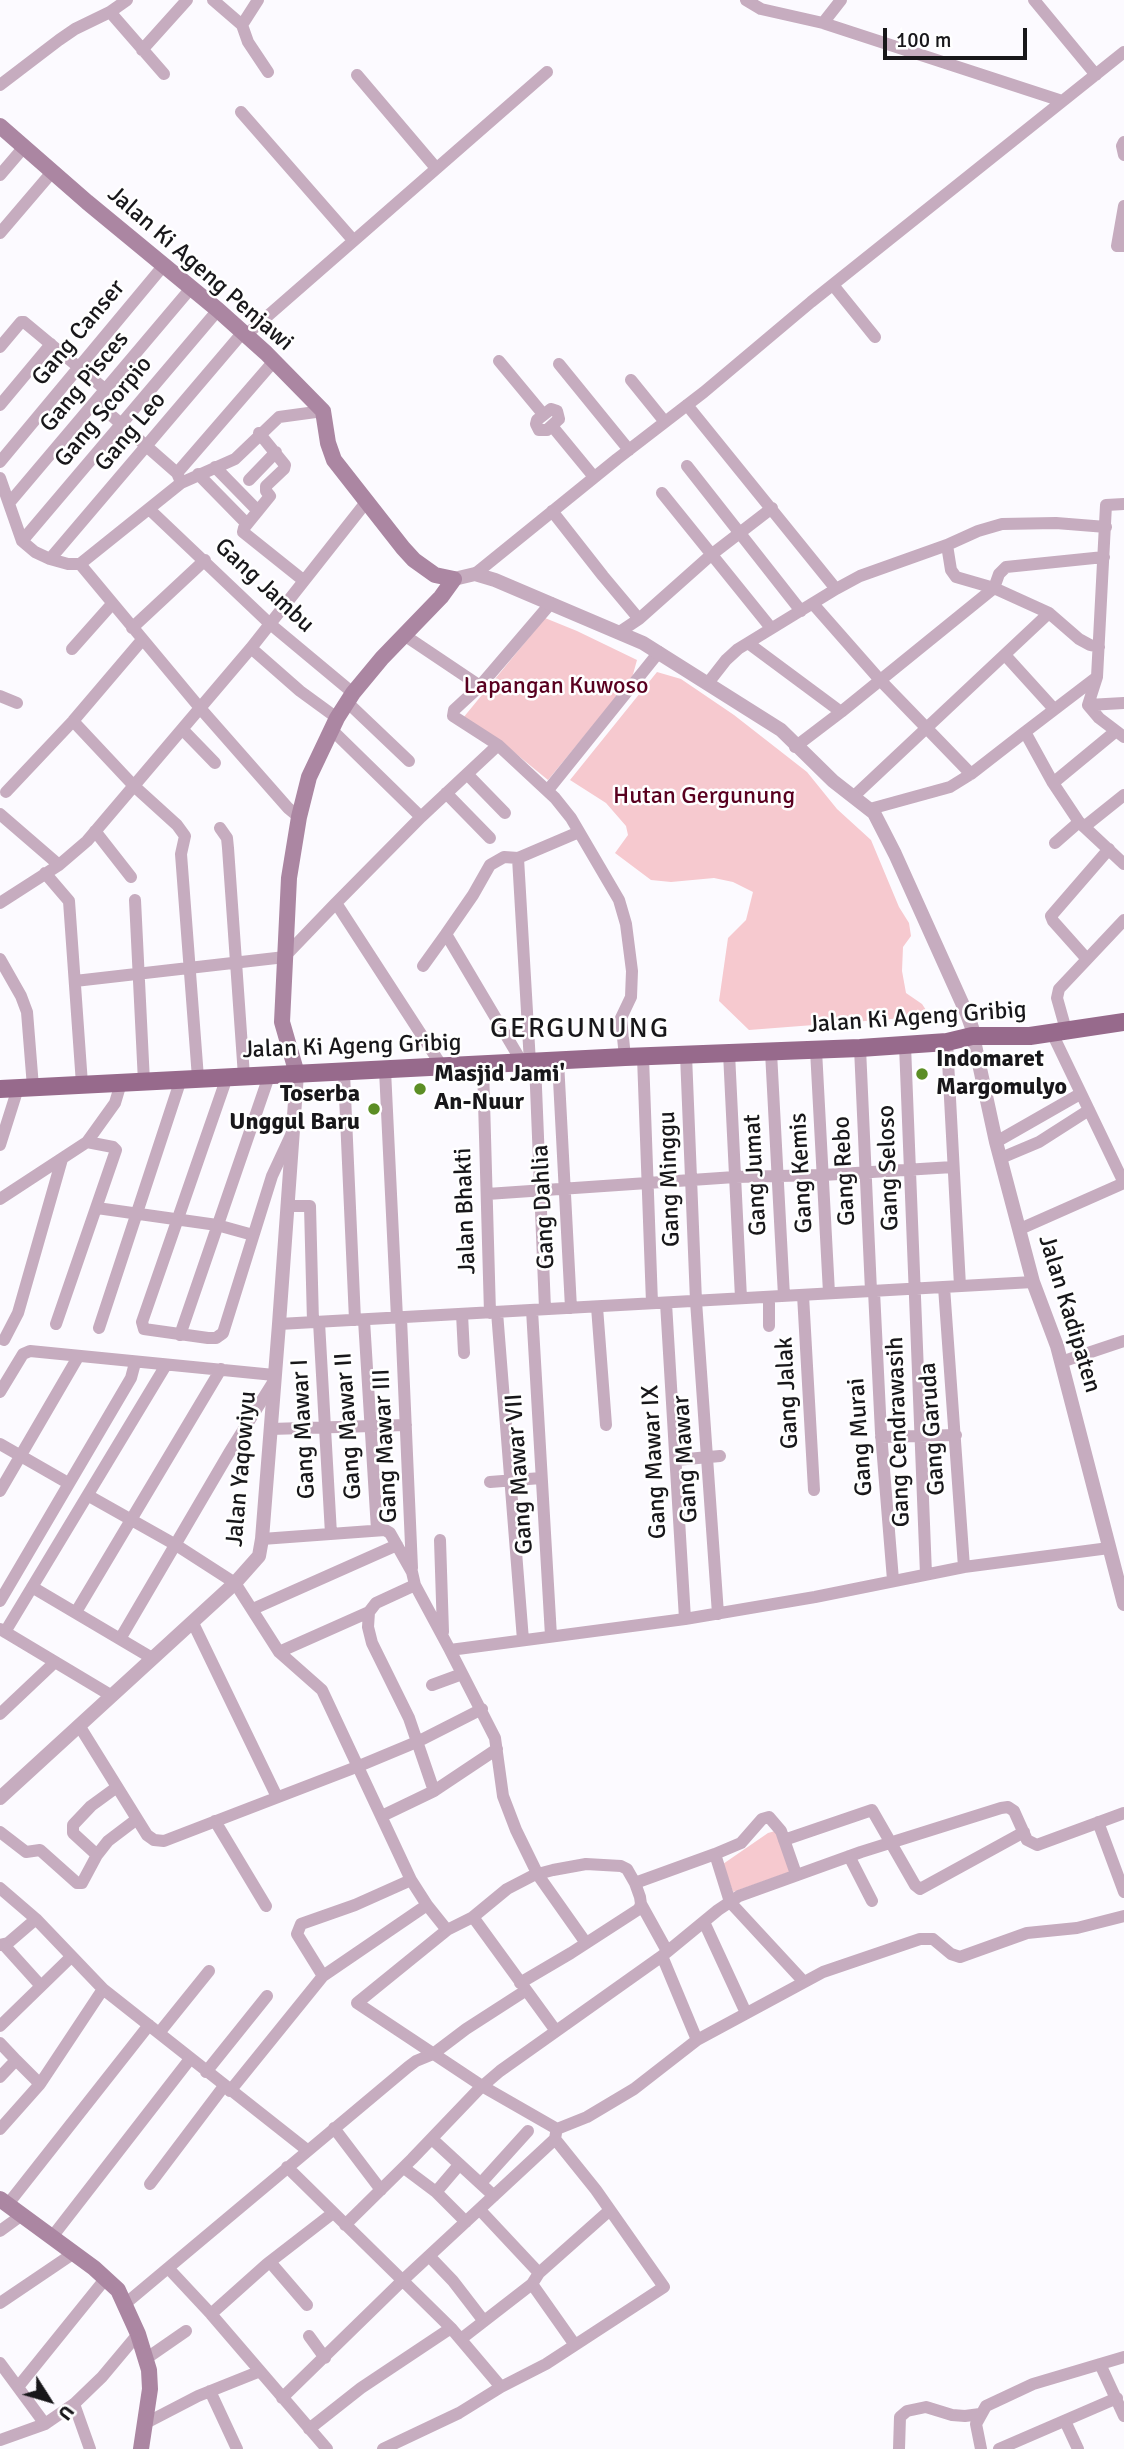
<!DOCTYPE html>
<style>
body{margin:0}
#map{position:relative;width:1124px;height:2449px;overflow:hidden;background:#fcfaff;font-family:Signika,sans-serif}
canvas{display:block}
.north{position:absolute;left:14px;top:2365px;width:70px;height:70px;-webkit-text-stroke:5px #fff;paint-order:stroke;rotate:127deg;font-size:19px;font-weight:700;line-height:28px;text-align:center;color:#18171a}
.north::after{content:'';display:block;margin:auto;width:24px;height:32px;background:#18171a;clip-path:polygon(50% 0,100% 100%,50% 72%,0 100%)}
.scale{position:absolute;left:883px;top:28px;width:144px;height:32px;box-sizing:border-box;border:4px solid #18171a;border-top:0;padding-left:9px;font-size:21px;line-height:24px;white-space:nowrap;color:#18171a;-webkit-text-stroke:5px #fff;paint-order:stroke}
</style>
<div id="map">
<canvas width="1124" height="2449"></canvas>
<div class="north">U</div>
<div class="scale">100 m</div>
</div>
<script>
const ctx = document.querySelector('canvas').getContext('2d');
ctx.lineJoin = 'round';
function fillPath(path, color) {
  ctx.fillStyle = color;
  ctx.fill(path, 'evenodd');
}
function shape(rows) {
  const path = new Path2D();
  for (const r of rows) {
    path.moveTo(r[0], r[1]);
    for (let i = 2; i < r.length; i += 2) path.lineTo(r[i], r[i + 1]);
  }
  return path;
}
function stroke(path, color, width, dash) {
  ctx.strokeStyle = color;
  ctx.lineWidth = width;
  ctx.lineCap = dash ? 'butt' : 'round';
  ctx.setLineDash(dash || []);
  ctx.stroke(path);
}
function label(font, color, halo, rows, align = 'center') {
  ctx.font = font + ' Signika,sans-serif';
  ctx.lineWidth = 5;
  ctx.setLineDash([]);
  ctx.textBaseline = 'middle';
  ctx.strokeStyle = halo;
  ctx.fillStyle = color;
  for (const [text, x, y, turn = 0] of rows) {
    ctx.save();
    ctx.translate(x, y);
    ctx.rotate((+turn || 0) * Math.PI / 180);
    ctx.textAlign = isNaN(turn) ? turn : align;
    if (halo) ctx.strokeText(text, 0, 0);
    ctx.fillText(text, 0, 0);
    ctx.restore();
  }
}
fillPath(shape([
 [545,618,577,631,637,660,632,678,548,780,504,744,463,718],
 [657,672,681,679,734,715,807,772,837,809,871,840,899,907,909,923,911,936,903,947,902,971,906,993,922,1004,930,1016,749,1030,719,1001,728,938,746,920,753,892,733,882,714,878,671,882,651,880,615,853,628,835,626,826,606,803,570,780],
 [775,1831,792,1871,733,1892,723,1864,768,1833]
]), '#f6c9cf');
stroke(shape([
 [213,0,242,25],
 [258,0,242,25,248,42,268,72],
 [746,0,761,9,823,23,1062,101],
 [1034,0,1096,75],
 [110,12,164,74],
 [823,23,841,0],
 [142,50,187,0],
 [357,75,436,168],
 [0,85,59,40,75,29,110,12,127,0],
 [241,112,353,240],
 [1124,142,1122,146,1124,155],
 [0,175,24,147],
 [1124,206,1117,246,1124,246],
 [0,233,53,171],
 [833,285,875,337],
 [247,334,547,72],
 [0,347,21,322,24,322,106,390],
 [499,361,543,414],
 [559,364,629,450],
 [631,380,665,422],
 [96,402,177,473,180,480],
 [0,405,51,344],
 [687,405,836,589,738,649,726,660,708,683],
 [551,409,557,411,559,419,547,430,539,430,536,424,537,420,551,409],
 [552,426,594,477],
 [259,433,285,465,284,469,266,486,266,491,270,496,244,528,243,532,303,580],
 [0,462,164,265],
 [687,466,801,611],
 [215,467,258,511],
 [177,473,274,361],
 [198,474,247,524],
 [0,478,22,541,35,552,50,559,68,564,80,564,181,483,235,459,279,417,323,411],
 [249,480,276,452],
 [662,493,771,628],
 [10,502,191,288],
 [1124,504,1106,505,1097,677,1088,705,1099,718,1124,737],
 [149,509,269,623,353,693],
 [552,511,603,576,639,619],
 [22,541,218,310],
 [1104,557,1006,567,999,574,994,588,956,577,951,570,947,545,978,531,1002,524,1056,523,1106,527],
 [50,559,244,331],
 [80,564,200,708,288,808,299,817],
 [475,574,617,459,704,392,811,302,1124,52],
 [836,589,860,576,947,545],
 [551,603,480,686,454,710,453,716,498,745,555,798,571,818,619,900,626,924,632,971,631,997,621,1018,625,1057],
 [814,605,880,680,971,774,1025,732],
 [132,628,205,560],
 [618,633,639,619,711,555,772,508],
 [404,635,480,686],
 [748,643,841,712],
 [251,648,300,691,337,718],
 [72,649,112,604],
 [1005,655,1054,709],
 [0,696,17,703],
 [347,702,409,761],
 [1088,705,1124,703],
 [73,721,134,786,177,825,185,836,181,854,198,1078],
 [183,730,215,763],
 [332,730,421,817],
 [1116,731,1053,783,1079,822,1124,864],
 [795,747,841,712,994,588,1049,613],
 [467,774,505,813],
 [1053,783,1025,732,1097,677],
 [548,790,659,652],
 [6,792,73,721,142,640],
 [446,793,490,838],
 [853,797,1049,613,1079,639,1090,645,1099,647],
 [870,809,950,787,971,774],
 [0,814,59,865],
 [1084,827,1124,795],
 [220,828,227,838,228,848,244,1076],
 [95,831,131,877],
 [1055,843,1079,822],
 [518,858,530,1063],
 [45,873,69,901,82,1084],
 [135,900,144,1082],
 [0,903,59,865,87,841,251,648,367,501],
 [336,903,421,817,498,745],
 [286,955,336,903,443,1068],
 [1086,958,1053,921,1051,916,1109,849],
 [0,959,21,996,27,1012,33,1087],
 [423,966,446,934],
 [75,981,285,957],
 [1066,1030,1057,998,1059,989,1124,920],
 [1052,1033,1124,1183],
 [947,1042,960,1286],
 [905,1045,926,1574],
 [860,1048,871,1291],
 [816,1050,829,1293],
 [771,1052,784,1296],
 [729,1053,741,1298],
 [686,1055,696,1301,718,1614],
 [643,1057,652,1303],
 [558,1061,571,1308],
 [535,1063,545,1309],
 [523,1064,446,934,473,895,490,865,504,857,518,858,579,832],
 [483,1066,490,1313],
 [385,1070,397,1318],
 [344,1073,355,1320],
 [227,1077,142,1322,144,1329,208,1338,216,1338,223,1333,272,1176,292,1133],
 [996,1142,1080,1094],
 [0,1145,18,1088],
 [1001,1158,1039,1142,1089,1110],
 [487,1194,735,1177,823,1175,953,1167],
 [0,1199,87,1142,115,1103,121,1083],
 [287,1206,310,1206,313,1322],
 [97,1208,217,1225,253,1235],
 [1020,1229,1124,1183],
 [944,1287,964,1567],
 [874,1291,881,1433,893,1580],
 [803,1295,814,1490],
 [769,1297,769,1326],
 [666,1303,685,1619],
 [597,1307,606,1425],
 [532,1310,551,1636],
 [497,1312,523,1640],
 [462,1314,464,1353],
 [401,1318,412,1568],
 [364,1320,377,1530],
 [319,1322,331,1534],
 [56,1324,116,1150,113,1147,87,1142],
 [279,1324,1033,1282],
 [99,1328,181,1079],
 [180,1335,269,1076],
 [4,1340,18,1313,62,1159],
 [1061,1362,1124,1341],
 [0,1392,23,1354,30,1351,274,1375],
 [270,1429,406,1425],
 [881,1437,956,1435],
 [0,1444,68,1483],
 [676,1460,720,1456],
 [490,1482,541,1478],
 [0,1491,78,1357],
 [89,1496,176,1545,235,1583,279,1652,322,1690,411,1880,427,1905,447,1930,473,1917,556,2031],
 [262,1539,385,1530,390,1533,412,1572,415,1585,450,1650],
 [440,1540,443,1632],
 [415,1585,376,1603,369,1612,368,1627,372,1643,409,1718,434,1791],
 [32,1587,152,1658],
 [0,1601,131,1378,135,1363],
 [253,1609,397,1545],
 [76,1612,221,1369],
 [193,1623,277,1797],
 [0,1629,112,1696],
 [5,1632,166,1365],
 [120,1639,229,1453,274,1381],
 [279,1652,369,1612],
 [432,1685,462,1674],
 [0,1714,55,1662],
 [80,1727,147,1835,154,1840,164,1841,359,1766,419,1741,482,1709],
 [117,1787,91,1806,73,1825,73,1833,97,1855,108,1841,137,1819],
 [382,1816,434,1791,497,1749],
 [215,1821,266,1906],
 [1098,1822,1124,1892],
 [0,1832,26,1852,40,1850,77,1883,82,1883,97,1855],
 [784,1840,872,1810,915,1885,920,1889,1024,1832],
 [715,1854,741,1843,762,1819,769,1817,781,1831,796,1874],
 [849,1856,872,1901],
 [411,1880,355,1905,301,1924,297,1934,323,1976,427,1905],
 [0,1888,36,1919],
 [641,1904,667,1951],
 [473,1917,507,1889,534,1875,553,1870,586,1864,621,1866,627,1869,635,1883,715,1854,730,1902,804,1982],
 [704,1922,746,2013],
 [447,1930,357,2003,482,2086,557,2129],
 [586,1943,538,1875,516,1830,503,1796,495,1738,450,1650,685,1619,815,1597,964,1567,1109,1548],
 [0,1945,8,1943,36,1919,103,1989,307,2150],
 [4,1945,41,1986],
 [662,1956,697,2040],
 [520,1983,571,1953,639,1909,641,1904,640,1897,635,1883],
 [0,2026,71,1957],
 [159,2033,209,1971],
 [0,2043,16,2060],
 [206,2072,267,1996],
 [0,2077,16,2060,40,2084,0,2129],
 [40,2084,103,1989],
 [230,2091,323,1976],
 [334,2128,381,2190],
 [557,2129,587,2117,634,2089,697,2040,823,1972,920,1939,933,1939,951,1954,960,1957,1027,1933,1077,1928,1124,1916],
 [432,2139,494,2196],
 [287,2167,451,2328,501,2387],
 [404,2168,436,2192,466,2222],
 [481,2183,528,2131],
 [150,2184,224,2086],
 [436,2192,459,2165],
 [8,2204,149,2025],
 [480,2210,539,2273],
 [345,2225,412,2159,479,2089,500,2071,662,1956,718,1910,739,1896,861,1852,1001,1808,1008,1807,1014,1811,1027,1840,1037,1845,1124,1813],
 [0,2231,22,2215],
 [52,2237,190,2059],
 [430,2257,453,2281,483,2320],
 [270,2262,307,2305],
 [169,2269,211,2314,327,2449],
 [532,2284,575,2345],
 [0,2303,74,2253],
 [125,2304,408,2067,416,2061,433,2054,466,2029,525,1991],
 [211,2314,267,2264,333,2213],
 [309,2336,325,2358],
 [461,2339,532,2284,539,2273,610,2210],
 [147,2358,186,2331],
 [0,2363,45,2424],
 [1100,2364,1124,2416],
 [18,2387,106,2278],
 [210,2391,237,2449],
 [282,2398,403,2280,555,2139,556,2133],
 [74,2404,90,2449],
 [1065,2421,1078,2449],
 [144,2424,198,2396,258,2372],
 [309,2429,361,2388,451,2328],
 [0,2440,45,2424,74,2404,102,2377,138,2334],
 [383,2449,459,2413,501,2387,546,2364,664,2287,596,2190,555,2139],
 [899,2449,900,2417,907,2411,926,2407,952,2415,965,2416,980,2414],
 [981,2449,976,2424,986,2406,1033,2384,1124,2357],
 [999,2449,1117,2398]
]), '#c6acbf', 12);
stroke(shape([
 [454,579,475,574,495,580,643,643,781,730,833,781,874,813,895,854,967,1014,975,1036],
 [973,1036,996,1142,1033,1282,1057,1346,1124,1604],
 [0,1798,235,1583,259,1556,262,1539,279,1324,297,1074]
]), '#c6acbf', 14);
stroke(shape([
 [0,126,87,202,218,310,266,353,323,411,328,443,334,460,403,548,414,560,435,575,454,579,441,597,382,658,353,693,337,718,309,777,299,817,289,878,282,1022,297,1074],
 [0,2199,94,2268,118,2290,138,2334,149,2370,150,2389,141,2449]
]), '#ab86a2', 16);
stroke(shape([
 [0,1089,625,1057,860,1048,947,1042,972,1036,1030,1036,1124,1022]
]), '#976a8c', 18);
for (const [x, y, r, color] of [
 [922,1074,7,"#5c8e25"],
 [420,1089,7,"#5c8e25"],
 [374,1109,7,"#5c8e25"]
]) {
  const dot = new Path2D();
  dot.arc(x, y, r, 0, 2 * Math.PI);
  ctx.fillStyle = color;
  ctx.fill(dot);
  stroke(dot, '#fff', 2.5);
}
label('24px', '#18171a', '#fff', [
 ["Jalan Ki Ageng Penjawi",200,269,41],
 ["Gang Canser",79,333,-50],
 ["Gang Pisces",85,382,-50],
 ["Gang Scorpio",104,412,-50],
 ["Gang Leo",131,432,-50],
 ["Gang Jambu",264,586,43],
 ["Jalan Ki Ageng Gribig",917,1018,-4],
 ["Jalan Ki Ageng Gribig",352,1047,-2],
 ["Gang Seloso",889,1168,-92],
 ["Gang Rebo",845,1171,-93],
 ["Gang Kemis",802,1173,-93],
 ["Gang Jumat",756,1175,-93],
 ["Gang Minggu",670,1179,-92],
 ["Gang Dahlia",544,1207,-93],
 ["Jalan Bhakti",466,1211,-92],
 ["Jalan Kadipaten",1069,1314,73],
 ["Gang Jalak",788,1393,-93],
 ["Gang Mawar II",349,1426,-94],
 ["Gang Mawar I",304,1429,-93],
 ["Gang Garuda",933,1429,-94],
 ["Gang Cendrawasih",899,1432,-92],
 ["Gang Murai",861,1437,-94],
 ["Gang Mawar III",386,1446,-93],
 ["Gang Mawar",686,1459,-94],
 ["Gang Mawar IX",655,1462,-93],
 ["Jalan Yaqowiyu",242,1469,-85],
 ["Gang Mawar VII",520,1474,-94]
]);
label('24px', '#590120', '#fff', [
 ["Lapangan Kuwoso",556,687],
 ["Hutan Gergunung",704,797]
]);
label('bold 24px', '#18171a', '#fff', [
 ["Indomaret",936,1060],
 ["Margomulyo",936,1088],
 ["Masjid Jami'",434,1075],
 ["An-Nuur",434,1103],
 ["Toserba",360,1095,"right"],
 ["Unggul Baru",360,1123,"right"]
], 'left');
ctx.letterSpacing = '2px';
label('28px', '#18171a', '#fff', [
 ["GERGUNUNG",580,1030]
]);
ctx.letterSpacing = '0px';
</script>
